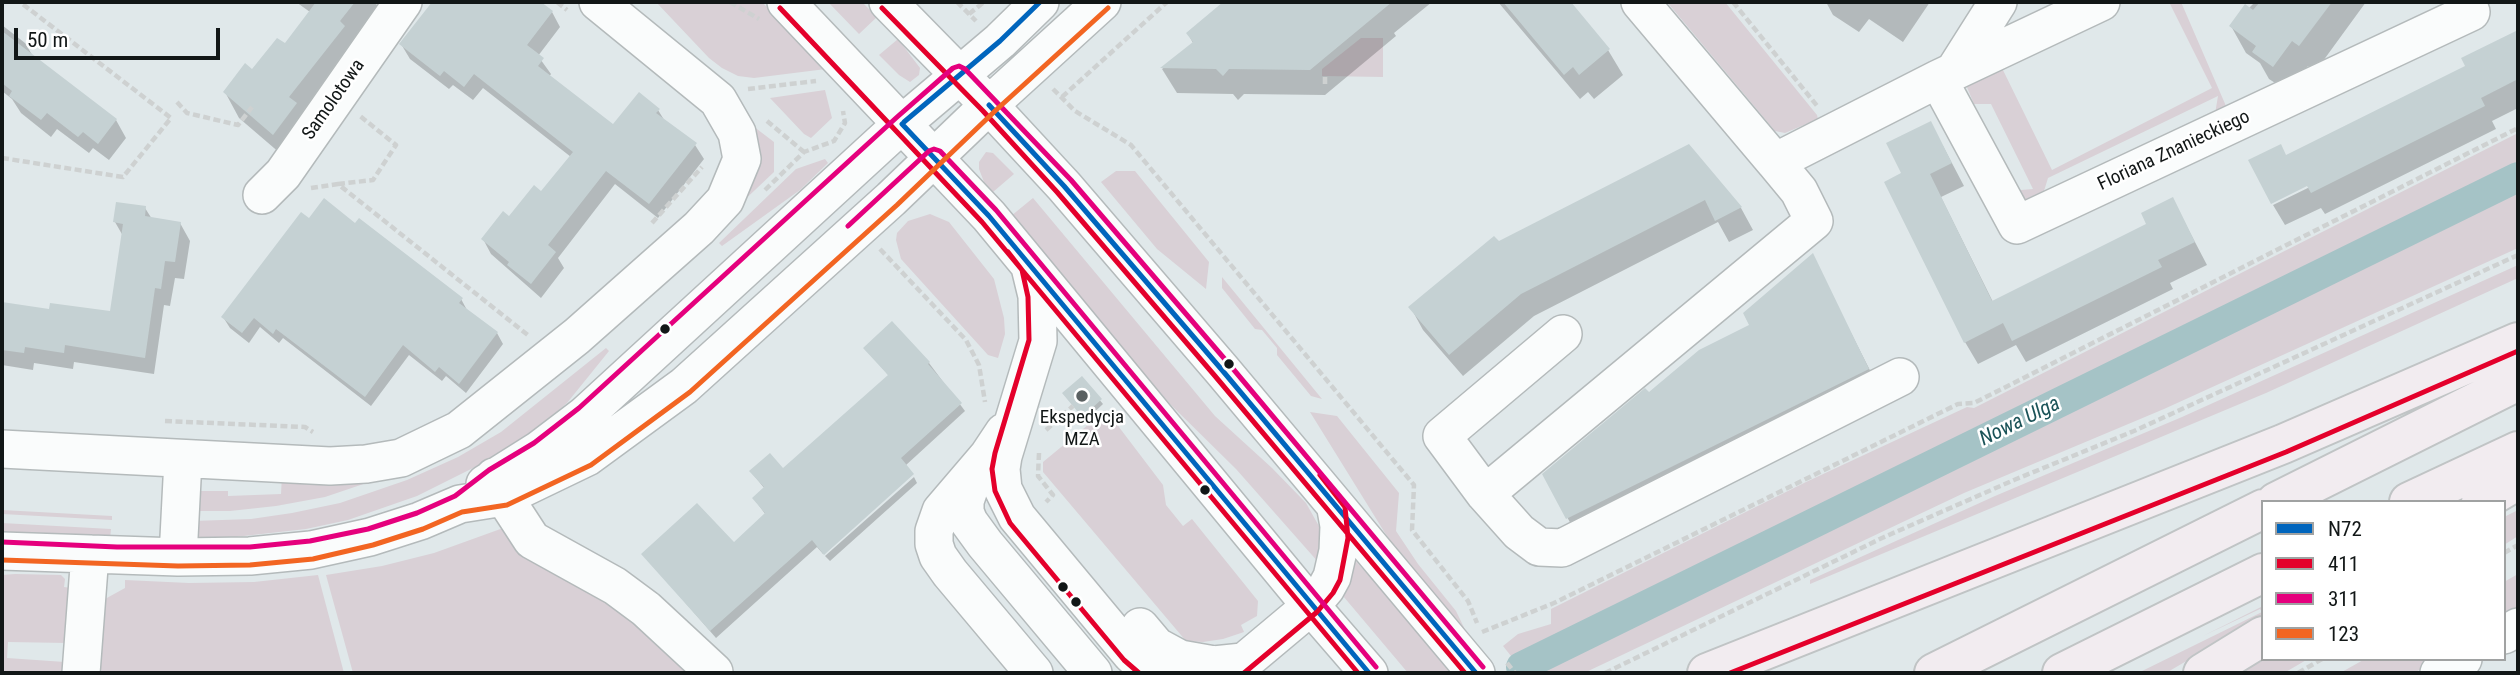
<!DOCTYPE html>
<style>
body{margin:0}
#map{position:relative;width:2520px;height:675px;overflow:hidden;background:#e0e8ea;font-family:"Roboto Condensed",sans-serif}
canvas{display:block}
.frame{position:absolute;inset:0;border:4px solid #121717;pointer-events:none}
.legend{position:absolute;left:2261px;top:500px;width:245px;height:161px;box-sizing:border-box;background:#fff;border:2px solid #a0a2a2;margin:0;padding:9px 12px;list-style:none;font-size:21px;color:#121717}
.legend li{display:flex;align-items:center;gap:14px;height:35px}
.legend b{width:35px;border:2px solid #a0a2a2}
.scale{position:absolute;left:14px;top:28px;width:206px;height:32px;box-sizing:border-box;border:4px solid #121717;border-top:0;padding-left:9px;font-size:21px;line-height:24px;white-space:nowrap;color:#121717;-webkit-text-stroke:5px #fff;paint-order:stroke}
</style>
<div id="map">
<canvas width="2520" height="675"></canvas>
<div class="frame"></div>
<ul class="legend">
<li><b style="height:9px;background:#0065bd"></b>N72</li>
<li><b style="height:9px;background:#e4002b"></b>411</li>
<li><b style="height:9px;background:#e5007d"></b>311</li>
<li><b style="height:9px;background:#f26522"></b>123</li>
</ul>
<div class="scale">50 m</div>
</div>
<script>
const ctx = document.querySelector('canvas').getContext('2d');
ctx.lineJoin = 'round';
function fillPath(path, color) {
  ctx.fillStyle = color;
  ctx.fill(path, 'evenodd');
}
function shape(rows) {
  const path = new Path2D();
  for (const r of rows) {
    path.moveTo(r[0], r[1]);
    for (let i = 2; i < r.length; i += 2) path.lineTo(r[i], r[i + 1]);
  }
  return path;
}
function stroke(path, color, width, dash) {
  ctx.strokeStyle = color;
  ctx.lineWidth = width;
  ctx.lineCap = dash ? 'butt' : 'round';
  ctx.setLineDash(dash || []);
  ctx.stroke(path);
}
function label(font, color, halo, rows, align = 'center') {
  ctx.font = font + ' "Roboto Condensed",sans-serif';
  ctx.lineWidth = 5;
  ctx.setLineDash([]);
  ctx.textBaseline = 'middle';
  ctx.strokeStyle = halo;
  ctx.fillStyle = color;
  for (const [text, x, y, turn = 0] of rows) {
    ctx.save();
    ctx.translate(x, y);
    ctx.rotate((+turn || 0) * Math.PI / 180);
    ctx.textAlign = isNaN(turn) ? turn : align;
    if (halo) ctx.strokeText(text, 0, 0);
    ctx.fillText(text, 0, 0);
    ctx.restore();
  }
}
fillPath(shape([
 [656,2,762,2,826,69,754,78,738,76,722,68,709,58],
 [828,2,862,2,877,17,859,34],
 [1667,2,1725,2,1817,115,1818,119,1785,133,1775,131],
 [2169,2,2181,2,2229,113,2214,120,2218,96,2048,178,2040,204,2023,202,2009,191,2033,189,1991,104,1974,104,1964,80,2001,66,2052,170,2212,88],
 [1361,38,1383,38,1383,77,1322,76,1322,69],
 [898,39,920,68,919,75,910,82,899,75,879,55],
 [825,90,832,118,811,138,804,134,770,98],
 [749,123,774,142,774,172,736,208],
 [2518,133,2518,163,2339,254,1515,661,1503,646,1518,634,1551,624,1551,609,1607,581,1806,482,1967,407,1974,408],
 [986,152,993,153,1014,174,993,192,984,182,979,169,979,162],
 [825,159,828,163,800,190,722,246,719,243,796,169],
 [1116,171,1135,171,1209,262,1206,289,1157,249,1101,182],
 [2518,185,2518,248,2164,409,1964,493,1584,673,1526,673],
 [1033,198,1215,416,1272,468,1306,503,1320,528,1323,542,1319,563,1236,469,1170,404,1011,216],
 [930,214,949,222,994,279,1004,318,1005,334,998,358,988,355,901,259,896,240,897,233,908,221],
 [2518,265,2518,278,2266,393,1810,584,1810,580,1995,496,2182,417],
 [1222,277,1322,399,1311,396,1277,355,1277,348,1262,330,1255,329,1222,288],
 [606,348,609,351,567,403,542,425,489,460,417,496,348,520,306,529,208,540,201,539,195,532,193,521,251,519,292,513,340,503,407,480,458,457,501,432],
 [1106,410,1163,485,1166,505,1183,526,1192,519,1258,601,1257,616,1241,625,1244,632,1223,639,1203,642,1186,641,1043,472,1043,462],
 [1310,412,1337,416,1399,493,1396,531,1418,564,1456,611,1470,640,1398,554],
 [402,471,325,497,276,506,230,511,193,511,201,491,228,491,228,496,281,494,282,475],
 [2,510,112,516,112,520,2,514],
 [2518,510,2518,536,2504,545,2504,517],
 [2,523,111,529,110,539,2,537],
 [506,527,648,631,664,652,695,673,353,673,326,575,382,566,434,553],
 [1351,556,1389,598,1450,673,1408,673,1338,590],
 [15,574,61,575,65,579,64,587,72,588,67,643,8,642,7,658,65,662,64,673,2,673,2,575],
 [2518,574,2518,613,2504,622,2504,582],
 [318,575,344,673,102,673,100,666,105,599,125,588,125,580,189,583,254,582],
 [2263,606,2263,616,2166,673,2138,673,2262,612,2260,609,2203,636],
 [2263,658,2263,659,2308,659,2284,673,2238,673],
 [2365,659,2439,659,2414,673,2340,673]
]), '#d9d0d6');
fillPath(shape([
 [296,2,375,2,381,12,288,160,239,118,225,92,285,46,310,12],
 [434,2,538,2,552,12,560,27,538,56,551,74,549,77,614,127,658,110,666,123,695,145,704,159,658,218,615,184,558,258,564,268,541,298,491,254,483,239,542,194,571,157,483,88,473,100,453,85,449,89,410,59,401,44],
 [1226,2,1432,2,1394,33,1396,36,1325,95,1244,94,1238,100,1233,94,1177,93,1162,69,1193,43,1188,34],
 [1498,2,1568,2,1608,50,1623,75,1594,99,1588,92,1580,99],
 [1826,2,1930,2,1903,42,1869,19,1859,32,1833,15],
 [2255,2,2366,2,2315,72,2308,66,2289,92,2269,79,2260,63,2246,53,2231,26],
 [2,25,25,43,34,58,116,120,126,138,109,160,93,148,89,153,57,129,51,137,21,113,12,99,2,91],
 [2518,32,2518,108,2492,121,2496,129,2325,214,2321,208,2285,225,2273,205,2316,184,2286,157,2467,67,2463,59],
 [1689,146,1741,208,1753,230,1729,242,1718,222,1534,316,1463,376,1423,330,1411,308,1498,243],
 [1943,146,1964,186,1941,197,1993,302,2149,225,2173,200,2207,265,2170,283,2173,289,2026,362,2016,345,1978,364,1965,342,1903,174],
 [145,208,152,219,180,223,190,241,184,279,175,278,170,306,164,305,154,374,74,362,73,369,34,363,33,370,2,365,2,304,50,311,111,313,123,236,115,222],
 [309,220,356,226,461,299,467,310,497,333,503,344,466,393,446,376,442,381,409,355,371,406,283,338,279,343,260,327,249,343,230,328,223,317],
 [1812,256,1881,392,1580,541,1544,474,1649,394,1751,326],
 [892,323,929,363,965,411,905,466,823,554,817,547,716,638,643,554,734,544,766,515,754,499,765,489,751,472,783,470,889,376,865,348],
 [1082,379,1103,404,1086,420,1067,398],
 [914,477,917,483,830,561,825,556]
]), '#0003');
stroke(shape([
 [1521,667,2518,177]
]), '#a5c3c6', 30);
fillPath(shape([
 [316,2,355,2,340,21,345,26,289,97,297,103,273,135,223,92,245,63,252,69,277,38,285,43],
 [432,2,541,2,553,11,527,45,544,58,538,66,613,124,639,92,660,109,656,113,697,143,649,204,606,171,548,245,556,252,531,284,507,265,509,262,481,239,503,211,509,216,534,185,541,191,573,152,474,74,464,87,444,71,440,76,399,44],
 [1223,2,1392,2,1310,70,1229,69,1223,76,1216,69,1160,68,1193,42,1186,33],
 [1503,2,1571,2,1610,49,1579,75,1573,67,1564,75],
 [2260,2,2332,2,2299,46,2292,41,2273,67,2252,52,2256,46,2229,26,2245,4,2253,10],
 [2518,30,2518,79,2481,98,2485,106,2311,193,2307,186,2271,204,2248,160,2281,144,2286,155,2465,66,2461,58],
 [2,31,117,119,98,144,83,132,78,137,47,113,41,120,9,96,12,91,2,83],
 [1931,121,1952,163,1930,174,1992,301,2146,224,2141,213,2173,197,2195,242,2158,260,2162,267,2012,341,2003,323,1964,343,1884,182,1901,173,1886,143],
 [1689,144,1742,207,1715,221,1705,200,1521,294,1449,355,1408,307,1494,236,1499,241],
 [324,198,355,223,359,218,463,298,459,303,498,332,459,384,439,367,435,372,403,345,365,397,276,329,273,334,254,318,242,333,221,317,301,212,309,218],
 [116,202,146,206,145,216,181,222,175,262,165,261,161,289,155,288,145,358,65,345,64,353,25,347,24,353,2,350,2,302,49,309,50,303,110,311,123,224,113,222],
 [1813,253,1869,369,1566,519,1542,474,1645,388,1649,392,1699,350,1749,325,1743,313],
 [892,321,930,362,928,364,962,403,901,458,914,474,824,555,812,540,710,631,641,554,697,503,734,542,765,513,752,498,764,487,749,471,770,453,783,468,888,375,863,348],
 [1082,376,1102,399,1082,417,1062,393]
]), '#c5d1d3');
const minor = shape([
 [786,2,989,216,1311,606,1369,673],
 [888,2,989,105,1064,186,1222,370,1476,673],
 [1640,2,1775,162,1938,79,2101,2],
 [1955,70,1998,2],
 [1938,79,2017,225,2471,12,2465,2],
 [262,195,283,174,403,2],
 [1030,267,1037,296,1038,341,1003,456,1001,469,1003,489,1017,517,1131,654,1147,669,1157,673],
 [1563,334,1442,436,1485,494,1519,532,1539,547,1562,548,1900,377],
 [1004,432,988,456,941,511,934,531,934,544,938,556,950,573,1034,673],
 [2,449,330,466,366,464,401,458,459,430,577,336,699,228,725,200,742,159,737,133,718,100,598,2],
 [975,472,965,501,965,512,969,522,985,544,1093,673],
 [494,477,504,497,532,540,615,586,646,609,714,672],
 [485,484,539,450,585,415,902,124,1000,41,1040,2],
 [1485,494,1814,221,1799,191,1775,162],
 [2,551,178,557,250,556,311,550,370,537,420,521,460,504,504,497,587,457,684,386,891,199,989,105,1102,2],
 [178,557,183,460],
 [1140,627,1156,646,1180,659,1214,665,1243,662],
 [2504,635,2518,627],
 [81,673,90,554],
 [1231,673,1311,606,1326,588,1332,577,1338,551,1339,526,1336,509],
 [2439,673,2463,659]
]);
const major = shape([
 [2276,502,2518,381],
 [2409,502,2518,451],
 [2481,502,2518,480],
 [1707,673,2283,444,2518,342],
 [1934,673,2263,509],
 [2062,673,2263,573],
 [2203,673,2263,636]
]);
stroke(minor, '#b4babb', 40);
stroke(major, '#c0c4c5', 42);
stroke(shape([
 [557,2,567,10],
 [730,2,759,19],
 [957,2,976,21],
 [1733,2,1818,107],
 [969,14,984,2],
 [1325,84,1325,76],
 [748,89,816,81],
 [1053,89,1075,111,1131,145,1414,485,1412,530,1468,601,1477,623],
 [1062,97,1167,2],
 [177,102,187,113,238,125,252,107],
 [767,121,804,152],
 [2,158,123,177,171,118,20,2],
 [338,184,373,180,396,145,360,116],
 [311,188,338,184,529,336],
 [765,190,804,152,834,141,845,123,843,111],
 [652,223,702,167],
 [880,249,966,340,979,365,985,402],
 [165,421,305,427,313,432],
 [1046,430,1073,406],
 [1039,453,1038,476,1053,495,1046,502],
 [2504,553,2518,545],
 [1482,632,1554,603,1958,404,1974,403,2518,128],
 [1507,663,1515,673],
 [1605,673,1882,538,2014,480,2134,431,2518,255],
 [2298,673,2322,659]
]), '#ced1d1', 4.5, [7, 3.5]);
stroke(minor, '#fafcfc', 37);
stroke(major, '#f2ecf0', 38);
stroke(shape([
 [989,105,1064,186,1222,370,1476,673],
 [904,122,1000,41,1040,2],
 [902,124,989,216,1369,673]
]), '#0065bd', 5);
stroke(shape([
 [780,8,982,222,1358,673],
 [882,8,983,111,1057,192,1215,376,1465,673],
 [1008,252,1022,270,1028,297,1029,340,995,453,992,469,995,491,1010,523,1124,660,1139,673],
 [1244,673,1317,612,1333,593,1340,580,1348,538,1345,507,1320,475],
 [1730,673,2286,452,2518,351]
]), '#e4002b', 5);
stroke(shape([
 [848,226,929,151,934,149,940,151,996,210,1376,667],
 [2,542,117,547,250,547,310,541,368,529,417,513,455,496,489,470,534,443,579,408,896,118,953,68,959,66,965,69,1071,180,1229,364,1483,667]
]), '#e5007d', 5);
stroke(shape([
 [2,560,178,566,250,565,313,559,373,545,423,529,462,512,507,505,591,465,690,392,897,205,995,111,1108,8]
]), '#f26522', 5);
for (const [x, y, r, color] of [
 [665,329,6,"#121717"],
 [1229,364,6,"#121717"],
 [1082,396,7,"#5a6061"],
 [1205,490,6,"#121717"],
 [1063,587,6,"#121717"],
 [1076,602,6,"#121717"]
]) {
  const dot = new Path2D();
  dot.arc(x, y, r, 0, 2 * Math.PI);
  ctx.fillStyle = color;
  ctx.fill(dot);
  stroke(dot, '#fff', 2.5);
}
label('19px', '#121717', '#fff', [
 ["Samolotowa",334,100,-55],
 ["Floriana Znanieckiego",2174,151,-25]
]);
label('19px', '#121717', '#fff', [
 ["Ekspedycja",1082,418],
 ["MZA",1082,440]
]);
label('italic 21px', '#1b5358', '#fff', [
 ["Nowa Ulga",2020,422,-26]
]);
</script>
